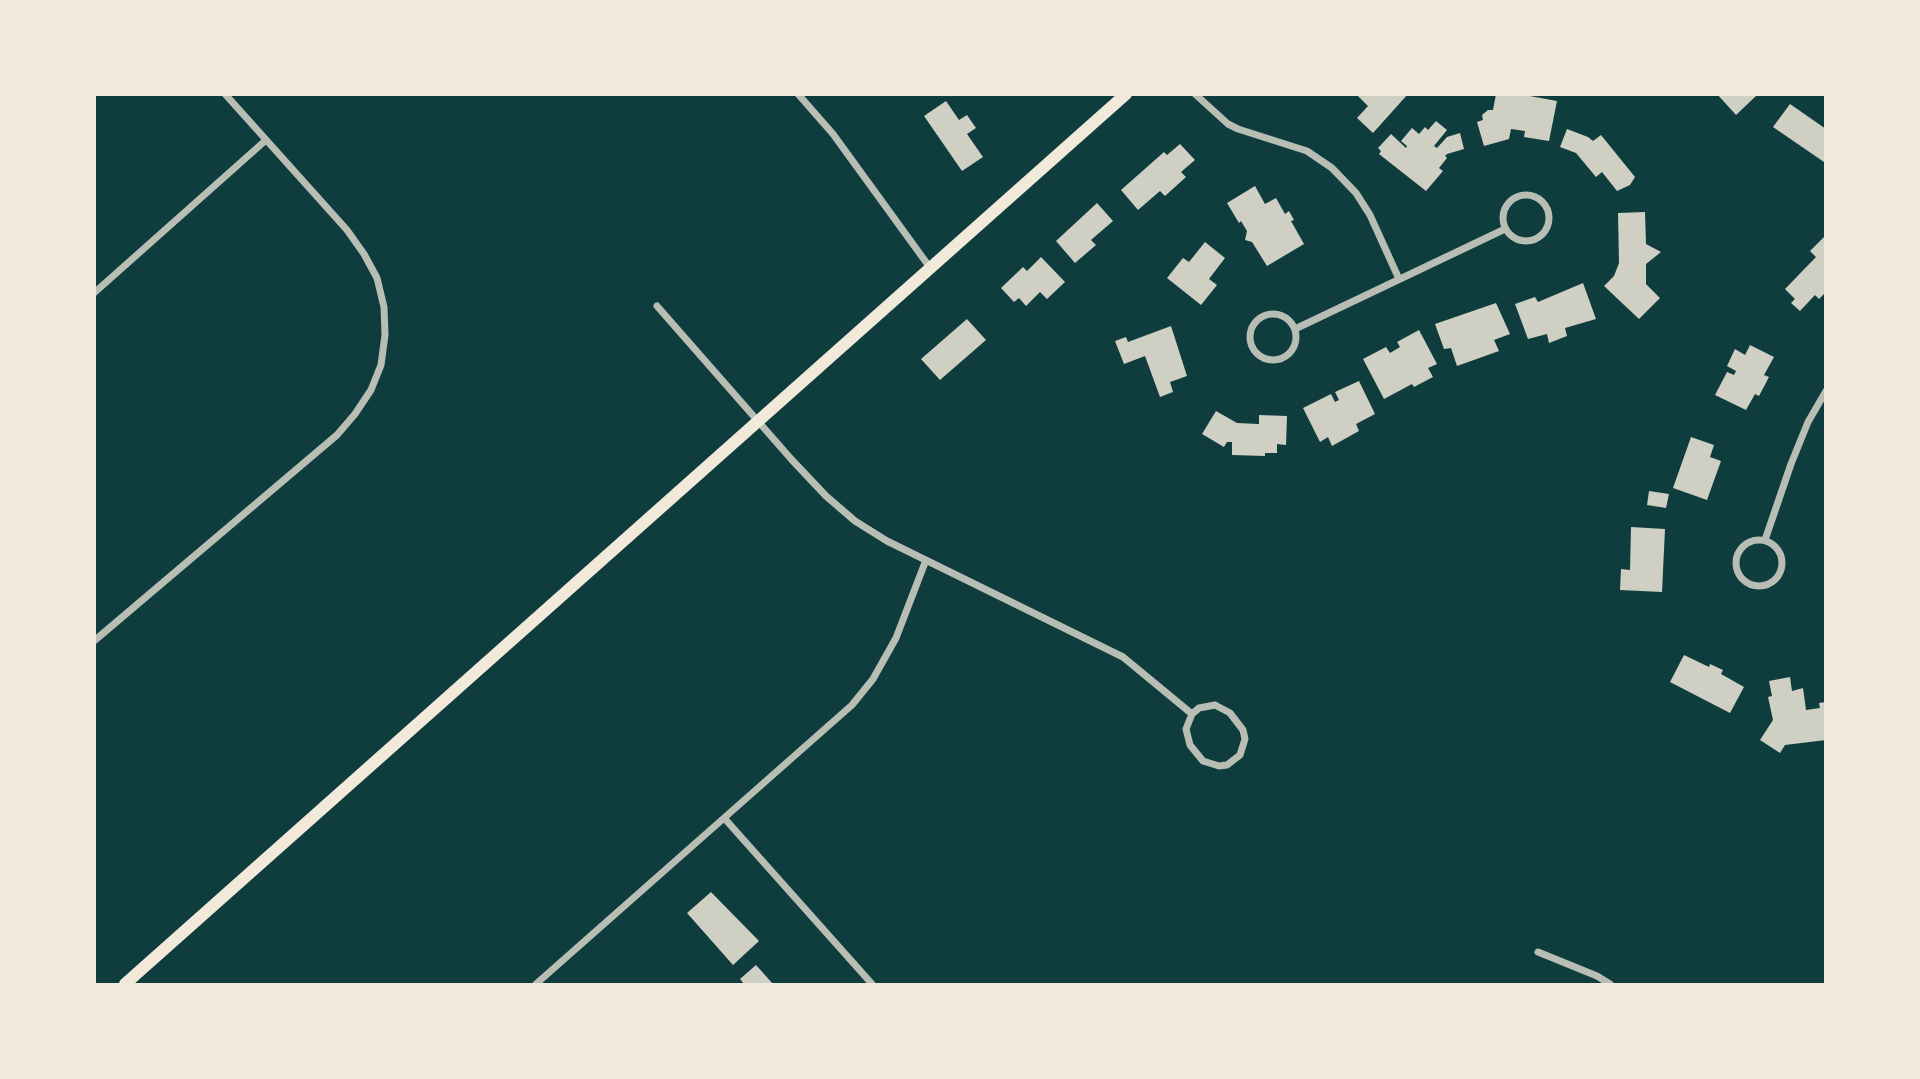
<!DOCTYPE html>
<style>
body{margin:0}
#map{position:relative;width:1920px;height:1079px;overflow:hidden;background:#0f3d3e;font-family:Karla,sans-serif}
canvas{display:block}
.frame{position:absolute;inset:0;border:96px solid #f1e9da;pointer-events:none}
</style>
<div id="map">
<canvas width="1920" height="1079"></canvas>
<div class="frame"></div>
</div>
<script>
const ctx = document.querySelector('canvas').getContext('2d');
ctx.lineJoin = 'round';
function fillPath(path, color) {
  ctx.fillStyle = color;
  ctx.fill(path, 'evenodd');
}
function shape(rows) {
  const path = new Path2D();
  for (const r of rows) {
    if (r.length === 3) {
      path.moveTo(r[0] + r[2], r[1]);
      path.arc(r[0], r[1], r[2], 0, 2 * Math.PI);
      continue;
    }
    path.moveTo(r[0], r[1]);
    for (let i = 2; i < r.length; i += 2) path.lineTo(r[i], r[i + 1]);
  }
  return path;
}
function stroke(path, color, width, dash) {
  ctx.strokeStyle = color;
  ctx.lineWidth = width;
  ctx.lineCap = dash ? 'butt' : 'round';
  ctx.setLineDash(dash || []);
  ctx.stroke(path);
}
fillPath(shape([
 [1356,94,1408,94,1373,133,1357,118,1368,106],
 [1496,94,1519,94,1557,101,1549,141,1524,137,1525,131,1511,129,1509,139,1484,146,1477,122,1483,120,1482,115,1488,110,1493,110],
 [1717,94,1755,94,1756,96,1736,115],
 [946,101,959,120,967,115,976,128,967,134,983,157,962,171,924,116],
 [1790,104,1826,129,1824,162,1773,127],
 [1436,121,1447,130,1434,146,1437,148,1447,137,1460,133,1464,149,1447,154,1445,156,1447,158,1439,168,1443,171,1426,191,1379,154,1381,151,1378,148,1391,134,1406,148,1407,146,1401,141,1412,128,1419,134,1425,127,1428,130],
 [1567,129,1588,137,1593,141,1601,135,1635,177,1630,185,1617,191,1602,172,1596,177,1576,153,1560,147],
 [1180,144,1195,160,1181,172,1186,177,1165,196,1160,191,1138,210,1121,190,1164,152,1167,155],
 [1255,186,1265,204,1276,198,1285,214,1289,211,1294,220,1291,221,1304,244,1267,266,1252,242,1245,240,1247,231,1241,221,1239,223,1227,203],
 [1097,203,1113,221,1091,240,1096,245,1075,263,1056,241],
 [1645,212,1646,244,1661,252,1646,264,1646,284,1660,298,1639,319,1604,286,1614,276,1619,263,1618,213],
 [1826,235,1826,292,1819,299,1815,295,1800,311,1791,303,1795,299,1785,289,1816,257,1810,251],
 [1205,242,1225,258,1209,279,1217,285,1201,305,1167,278,1183,258,1189,262],
 [1041,257,1065,282,1047,299,1040,292,1026,306,1019,298,1014,302,1001,288,1023,267,1027,271],
 [1583,283,1596,319,1565,328,1567,336,1549,343,1547,334,1528,339,1515,304,1535,297,1538,302],
 [1496,303,1510,334,1494,340,1499,351,1457,366,1451,348,1444,349,1435,324],
 [967,319,986,340,940,380,921,359],
 [1171,326,1187,376,1170,382,1173,392,1160,397,1145,356,1124,364,1115,341,1126,337,1128,342],
 [1419,330,1437,364,1428,368,1433,377,1414,387,1412,384,1384,399,1363,359,1386,347,1390,353,1400,347,1397,342],
 [1750,345,1774,357,1764,375,1769,377,1759,396,1755,394,1746,410,1715,395,1727,372,1734,375,1736,371,1727,366,1735,349,1745,355],
 [1359,381,1375,414,1356,424,1359,431,1332,446,1328,437,1320,442,1303,408,1331,394,1335,402,1339,400,1335,392],
 [1216,411,1237,423,1259,424,1259,415,1287,416,1286,445,1277,444,1277,453,1265,453,1265,456,1232,455,1232,442,1227,442,1224,447,1202,434],
 [1691,437,1714,445,1710,457,1721,461,1707,500,1673,488],
 [1649,491,1669,494,1666,508,1647,505],
 [1631,527,1665,529,1662,592,1620,590,1621,569,1630,570],
 [1684,655,1709,667,1710,664,1723,670,1721,674,1744,687,1730,713,1670,682],
 [1790,677,1792,691,1803,688,1806,710,1820,708,1819,703,1826,702,1826,740,1785,745,1780,753,1760,740,1773,720,1768,697,1772,696,1769,681],
 [711,892,759,941,733,965,687,913],
 [756,965,773,984,744,984,740,979]
]), '#cfcfc3');
stroke(shape([
 [798,94,833,134,931,269],
 [1195,94,1228,124,1238,129,1307,151,1332,168,1356,193,1370,215,1399,279],
 [1526,218,23],
 [94,293,266,140],
 [657,306,792,460,826,496,855,521,887,541,1123,657,1192,714],
 [1273,337,23],
 [1295,329,1505,229],
 [1759,563,23],
 [1765,540,1791,464,1808,422,1826,391],
 [94,641,337,435,355,414,371,390,381,365,385,335,384,307,377,278,364,254,347,230,225,94],
 [1215,705,1230,713,1243,730,1245,739,1240,755,1227,765,1219,766,1203,761,1190,745,1186,729,1192,714,1199,708,1215,705],
 [725,819,872,984],
 [1538,952,1597,976,1610,984],
 [536,984,852,705,873,679,896,638,926,560]
]), '#b8beb3', 7);
stroke(shape([
 [125,984,1126,94]
]), '#f1e9da', 12);
</script>
